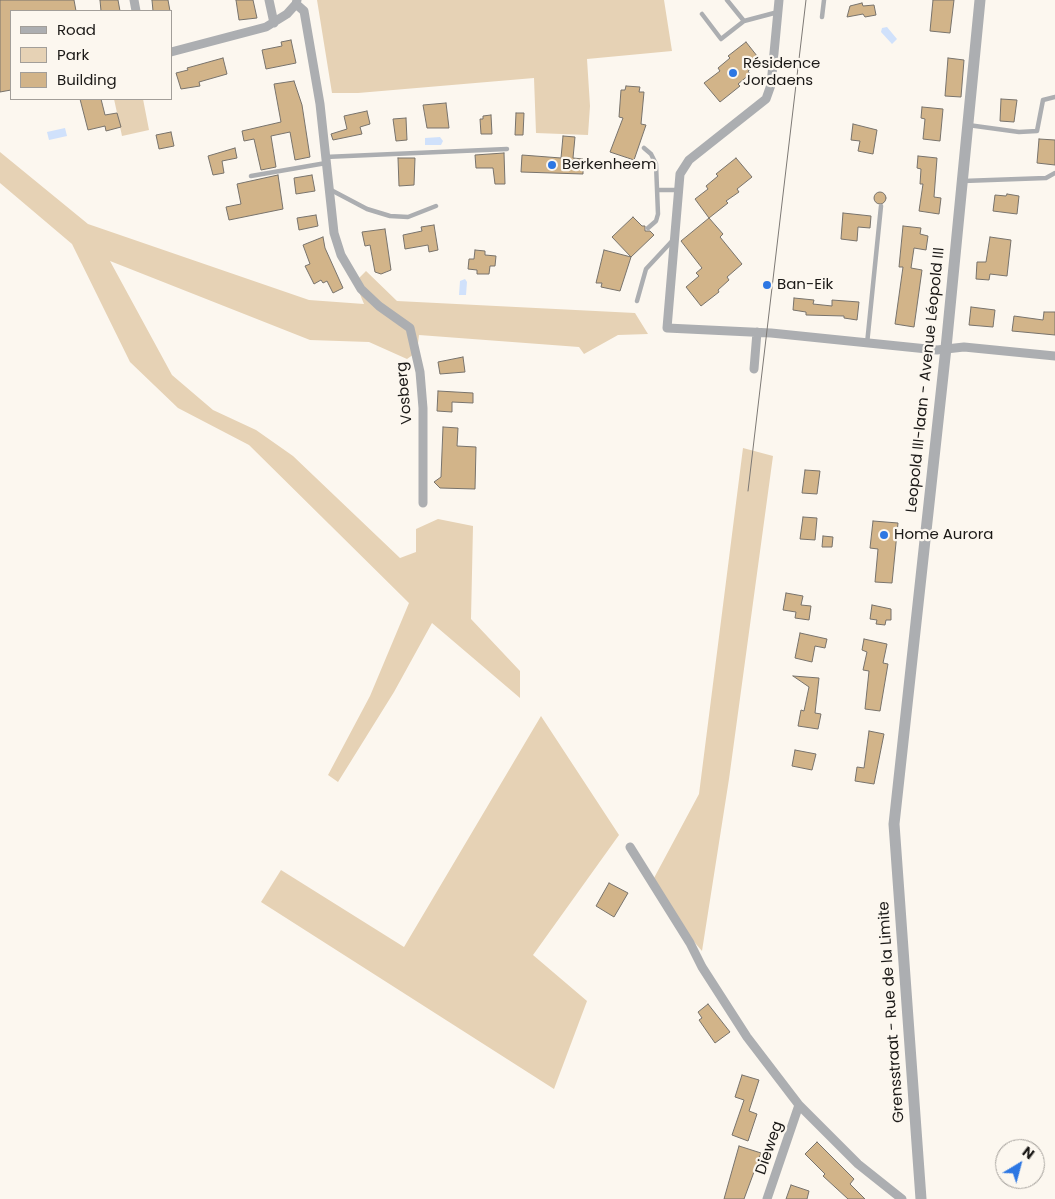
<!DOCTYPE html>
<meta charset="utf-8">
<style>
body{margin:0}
#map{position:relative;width:1055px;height:1199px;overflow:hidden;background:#fcf7ef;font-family:Poppins,sans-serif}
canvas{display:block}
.legend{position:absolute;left:10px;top:10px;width:162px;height:90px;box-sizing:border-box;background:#fcf7ef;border:1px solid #a29e99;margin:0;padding:6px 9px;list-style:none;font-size:15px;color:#1b1917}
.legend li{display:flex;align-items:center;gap:10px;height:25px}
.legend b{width:25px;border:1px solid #a29e99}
.north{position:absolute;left:995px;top:1139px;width:50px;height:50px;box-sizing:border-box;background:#fcf7ef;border:1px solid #a29e99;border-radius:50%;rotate:37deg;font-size:14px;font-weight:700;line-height:20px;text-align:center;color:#1b1917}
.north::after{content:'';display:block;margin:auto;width:18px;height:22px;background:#2d77e3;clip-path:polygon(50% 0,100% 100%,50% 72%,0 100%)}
</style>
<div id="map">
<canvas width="1055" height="1199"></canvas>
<ul class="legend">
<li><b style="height:6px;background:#acaeb1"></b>Road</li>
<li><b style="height:14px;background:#e6d2b5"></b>Park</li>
<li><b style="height:14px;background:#d2b489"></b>Building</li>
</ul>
<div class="north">N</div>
</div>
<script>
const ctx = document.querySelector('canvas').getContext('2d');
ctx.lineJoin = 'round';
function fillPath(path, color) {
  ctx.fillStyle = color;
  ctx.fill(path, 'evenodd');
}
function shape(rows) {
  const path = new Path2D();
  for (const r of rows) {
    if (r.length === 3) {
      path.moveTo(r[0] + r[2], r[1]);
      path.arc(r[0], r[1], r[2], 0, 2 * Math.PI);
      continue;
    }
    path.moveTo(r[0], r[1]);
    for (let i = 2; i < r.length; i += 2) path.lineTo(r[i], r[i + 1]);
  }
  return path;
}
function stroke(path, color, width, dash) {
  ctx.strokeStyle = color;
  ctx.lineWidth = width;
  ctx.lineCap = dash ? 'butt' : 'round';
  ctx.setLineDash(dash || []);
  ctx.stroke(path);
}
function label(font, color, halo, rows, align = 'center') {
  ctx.font = font + ' Poppins,sans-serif';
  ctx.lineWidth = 4.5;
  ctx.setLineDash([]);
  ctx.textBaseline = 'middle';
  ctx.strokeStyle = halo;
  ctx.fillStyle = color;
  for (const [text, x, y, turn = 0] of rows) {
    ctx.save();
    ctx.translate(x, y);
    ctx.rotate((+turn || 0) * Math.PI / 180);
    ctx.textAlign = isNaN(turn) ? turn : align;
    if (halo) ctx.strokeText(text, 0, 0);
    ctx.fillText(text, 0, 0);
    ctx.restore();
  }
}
fillPath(shape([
 [317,0,664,0,672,51,587,59,590,106,588,135,536,133,534,78,358,93,332,93],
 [114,99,143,99,149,130,122,136],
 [0,152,88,224,309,300,364,304,355,282,366,271,397,301,635,313,648,334,618,335,584,354,579,347,419,335,417,352,407,359,369,342,310,340,110,261,172,375,213,410,256,430,293,456,400,558,416,552,416,529,438,519,473,526,471,619,520,671,520,698,432,623,394,692,338,782,328,775,370,696,409,603,249,445,178,408,130,362,72,244,0,183],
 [743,448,773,456,729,779,702,951,689,936,654,878,699,794],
 [541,716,619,835,533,955,587,1001,554,1089,261,902,281,870,404,947]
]), '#e6d2b5');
fillPath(shape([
 [887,27,897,39,892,44,881,32,882,28],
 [65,128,67,136,49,140,47,132],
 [440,137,443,141,441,145,425,145,425,138],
 [465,279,467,282,466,295,459,295,460,281]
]), '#d0e1fb');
const building = shape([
 [0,0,74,0,76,11,11,11,11,90,0,92,0,0],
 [100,0,118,0,120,11,101,11,100,0],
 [152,0,168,0,170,11,153,11,152,0],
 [236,0,253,0,257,18,239,20,236,0],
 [933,0,954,0,950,33,930,31,933,0],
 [862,3,863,6,874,5,876,15,865,17,863,14,847,17,850,6,862,3],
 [291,40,296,63,266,69,262,50,282,46,281,42,291,40],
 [746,42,761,61,748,71,750,74,738,84,740,86,720,102,704,83,720,71,718,68,730,58,728,56,746,42],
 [223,58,227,74,199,82,200,86,181,89,176,73,188,70,187,68,223,58],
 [948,58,964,60,961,97,945,96,948,58],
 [294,81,302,105,310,157,295,160,290,132,271,136,276,167,261,170,254,139,244,141,242,131,281,122,274,84,294,81],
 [626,86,640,87,639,92,644,92,641,124,646,125,634,160,610,152,623,118,619,117,621,90,625,90,626,86],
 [80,99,101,99,105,115,117,113,121,127,106,131,105,126,88,130,80,99],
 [1001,99,1017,100,1014,122,1000,121,1001,99],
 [446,103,449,128,427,128,423,105,446,103],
 [922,107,943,109,940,141,923,139,925,119,921,118,922,107],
 [367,111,370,124,360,127,362,134,333,140,331,134,347,129,344,116,367,111],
 [516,113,524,113,523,135,515,135,516,113],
 [491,115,492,134,481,134,480,119,483,119,483,116,491,115],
 [406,118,407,140,396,141,393,119,406,118],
 [853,124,877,130,873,154,858,151,860,141,851,140,853,124],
 [171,132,174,146,159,149,156,135,171,132],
 [563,136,575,137,573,158,583,159,583,174,521,172,522,155,561,158,563,136],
 [1039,139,1055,140,1055,165,1037,163,1039,139],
 [235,148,237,158,222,161,224,173,213,175,208,156,235,148],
 [504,153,505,184,495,184,493,168,476,168,475,155,504,153],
 [918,156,937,158,934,197,941,198,939,214,919,211,923,184,920,184,921,169,917,168,918,156],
 [398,158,415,158,414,185,399,186,398,158],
 [736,158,752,177,737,189,739,192,726,201,728,203,709,218,723,234,720,237,742,264,727,277,729,280,718,290,719,292,701,306,686,287,699,276,696,273,702,268,681,241,709,218,695,199,708,189,706,186,718,176,716,174,736,158],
 [278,175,283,209,229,220,226,207,241,204,237,184,278,175],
 [312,175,315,191,296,194,294,178,312,175],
 [880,198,6],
 [1007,194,1019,196,1017,214,993,211,995,195,1006,196,1007,194],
 [843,213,871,216,870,228,858,227,857,241,841,239,843,213],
 [316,215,318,226,299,230,297,218,316,215],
 [633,217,642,226,645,226,645,231,650,231,654,235,631,257,612,237,633,217],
 [434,225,438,250,429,252,428,245,405,249,403,235,422,231,421,227,434,225],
 [903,226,921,228,920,234,928,236,926,250,914,248,911,268,922,270,914,327,895,324,903,267,899,267,903,226],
 [385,229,391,270,381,274,375,272,370,245,365,246,362,232,385,229],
 [323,237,325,248,343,288,333,293,327,281,323,283,321,280,314,284,305,266,310,264,303,245,323,237],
 [990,237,1011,240,1007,276,990,274,989,280,976,279,977,262,986,262,990,237],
 [475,250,485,251,485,255,496,256,495,266,490,266,489,274,477,274,477,270,468,269,469,259,474,259,475,250],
 [604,250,631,257,620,291,601,287,602,283,596,283,604,250],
 [794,298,814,300,813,304,832,306,832,300,859,302,857,320,844,318,844,316,806,315,806,312,793,310,794,298],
 [971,307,995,310,993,327,969,325,971,307],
 [1044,312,1055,312,1055,335,1012,331,1014,316,1043,320,1044,312],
 [463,357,465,372,440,374,438,362,463,357],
 [438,391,473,393,473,403,452,402,452,412,437,411,438,391],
 [443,427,458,428,457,446,476,447,475,489,440,488,434,482,441,477,443,427],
 [805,470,820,471,817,494,802,493,805,470],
 [803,517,817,518,815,540,800,539,803,517],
 [873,521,898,523,892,583,875,582,878,549,870,548,873,521],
 [823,536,833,537,832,547,822,547,823,536],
 [786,593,803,596,801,605,811,606,809,620,795,618,796,612,783,610,786,593],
 [872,605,891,609,891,620,886,620,885,625,876,624,877,620,870,619,872,605],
 [800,633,827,639,825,648,815,646,812,662,795,658,800,633],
 [864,639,887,644,883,663,888,664,880,711,865,709,869,671,863,670,867,652,862,650,864,639],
 [793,676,819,678,815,713,821,714,818,729,798,726,801,710,804,711,809,687,793,676],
 [869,731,884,734,874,784,855,781,857,767,864,768,869,731],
 [795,750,816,754,812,770,792,766,795,750],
 [609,883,628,893,614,917,596,906,609,883],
 [708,1004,730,1032,715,1043,699,1020,702,1018,698,1012,708,1004],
 [742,1075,759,1080,749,1111,757,1114,748,1141,732,1135,744,1100,735,1097,742,1075],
 [817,1142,854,1179,850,1184,865,1199,848,1199,823,1176,825,1174,805,1154,817,1142],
 [739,1146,761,1153,744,1199,724,1199,739,1146],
 [791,1185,809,1191,807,1199,786,1199,791,1185]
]);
fillPath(building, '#d2b489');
stroke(building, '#78736c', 1);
stroke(shape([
 [727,0,744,21],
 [702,14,721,39,744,21,778,12],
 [822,17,824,0],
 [968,125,1019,132,1037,131,1043,100,1055,97],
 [644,148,651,154,656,164,658,214,656,221,648,228],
 [325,157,507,149],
 [251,176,326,163],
 [963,181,1046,178,1055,173],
 [331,190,367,209,390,216,408,217,436,206],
 [658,190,678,190],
 [637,301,646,269,673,240],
 [867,344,881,206]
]), '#acaeb1', 4.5);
stroke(shape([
 [134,0,136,11],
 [269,0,274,23],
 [297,0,296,4,304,11,320,104,334,233,341,255,361,289,379,306,410,328,420,372,423,408,423,503],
 [779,0,771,85,766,99,689,160,680,174,667,328,771,333,937,350,964,347,1055,356],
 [171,52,266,27,287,14,296,4],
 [754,369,757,332],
 [630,847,690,943,702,967,747,1037,799,1105,858,1164,902,1199],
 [767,1199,799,1105]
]), '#acaeb1', 9);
stroke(shape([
 [921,1199,894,824,946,348,980,0]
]), '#acaeb1', 11);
stroke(shape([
 [748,491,806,0]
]), '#7d7975', 1);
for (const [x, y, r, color] of [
 [733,73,5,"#2d77e3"],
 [552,165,5,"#2d77e3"],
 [767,285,5,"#2d77e3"],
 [884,535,5,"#2d77e3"]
]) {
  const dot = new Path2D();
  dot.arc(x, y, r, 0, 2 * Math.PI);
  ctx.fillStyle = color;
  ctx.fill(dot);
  stroke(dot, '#fcf7ef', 2);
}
label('15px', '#1b1917', '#fcf7ef', [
 ["Résidence",743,64],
 ["Jordaens",743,81],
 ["Berkenheem",562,165],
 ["Ban-Eik",777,285],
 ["Home Aurora",894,535]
], 'left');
label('15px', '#1b1917', '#fcf7ef', [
 ["Leopold III-laan - Avenue Léopold III",926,380,-84],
 ["Vosberg",405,393,-95],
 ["Grensstraat - Rue de la Limite",892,1012,-94],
 ["Dieweg",770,1148,-71]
]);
</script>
